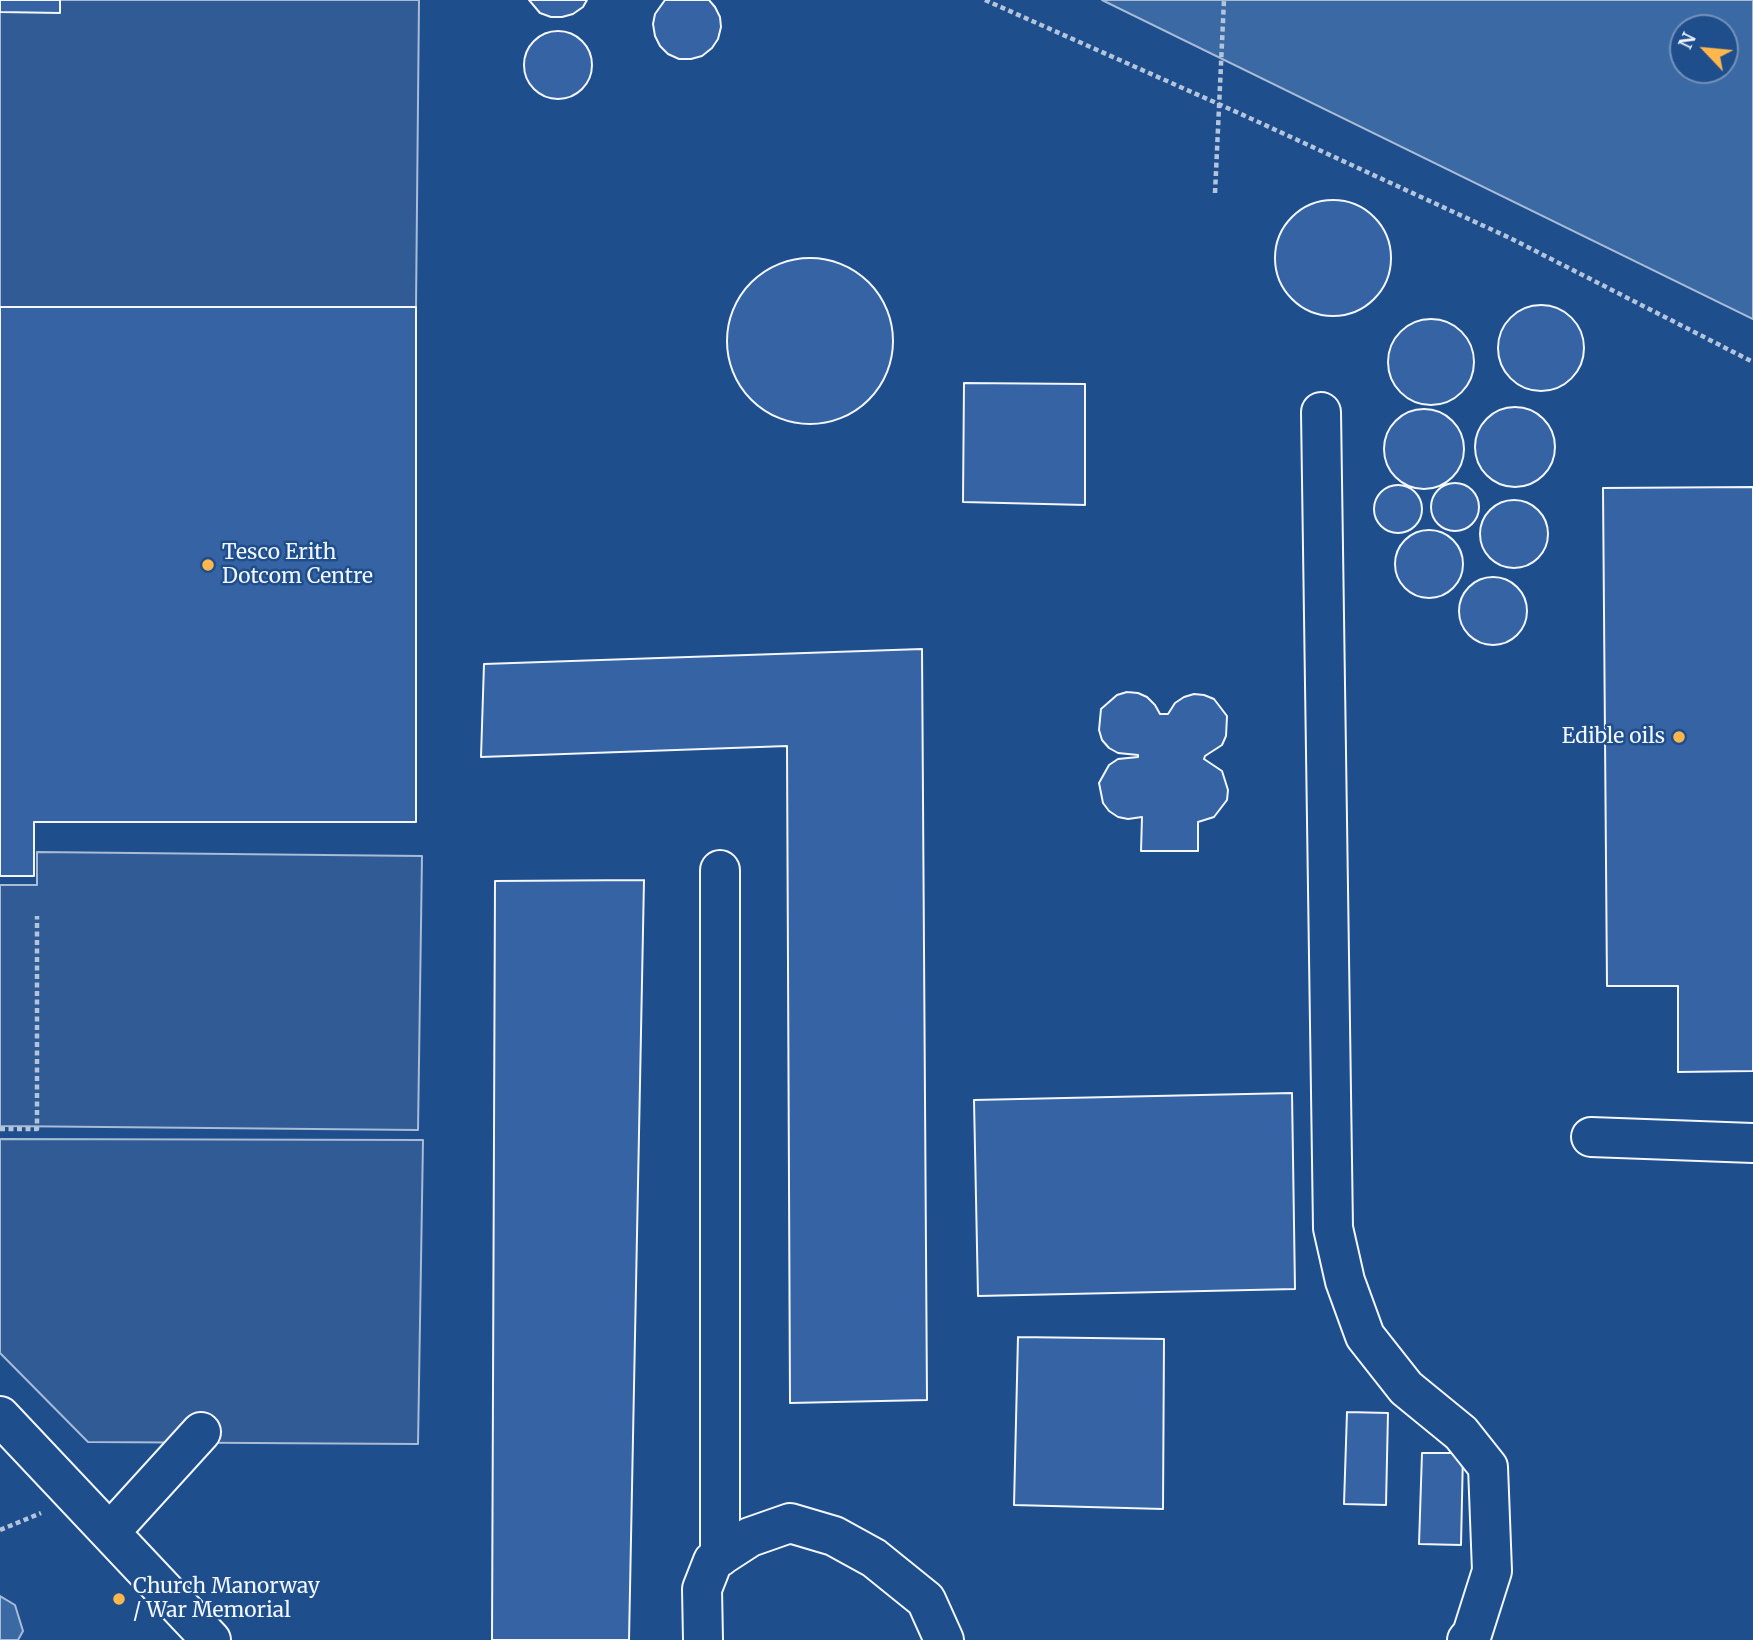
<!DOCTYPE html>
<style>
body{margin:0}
#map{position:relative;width:1753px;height:1640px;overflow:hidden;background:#1f4e8c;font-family:Merriweather,serif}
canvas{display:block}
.north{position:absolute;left:1669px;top:14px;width:70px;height:70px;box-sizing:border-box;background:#1f4e8c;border:2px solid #7391ba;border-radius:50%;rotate:296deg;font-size:19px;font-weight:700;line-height:28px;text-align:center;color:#f2f6ff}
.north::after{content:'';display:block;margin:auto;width:24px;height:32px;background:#ffb74d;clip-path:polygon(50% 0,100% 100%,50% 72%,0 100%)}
</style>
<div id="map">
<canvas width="1753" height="1640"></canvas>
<div class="north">N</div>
</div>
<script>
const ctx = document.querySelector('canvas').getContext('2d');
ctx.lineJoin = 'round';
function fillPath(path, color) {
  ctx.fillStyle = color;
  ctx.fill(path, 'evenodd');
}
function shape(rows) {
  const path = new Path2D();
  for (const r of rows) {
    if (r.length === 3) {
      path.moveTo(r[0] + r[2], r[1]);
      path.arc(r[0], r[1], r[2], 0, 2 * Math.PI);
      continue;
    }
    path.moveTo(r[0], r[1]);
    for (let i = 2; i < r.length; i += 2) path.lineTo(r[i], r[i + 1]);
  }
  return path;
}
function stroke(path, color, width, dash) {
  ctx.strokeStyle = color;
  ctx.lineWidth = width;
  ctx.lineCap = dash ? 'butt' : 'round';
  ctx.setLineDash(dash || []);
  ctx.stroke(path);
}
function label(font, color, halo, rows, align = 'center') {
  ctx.font = font + ' Merriweather,serif';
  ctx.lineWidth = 5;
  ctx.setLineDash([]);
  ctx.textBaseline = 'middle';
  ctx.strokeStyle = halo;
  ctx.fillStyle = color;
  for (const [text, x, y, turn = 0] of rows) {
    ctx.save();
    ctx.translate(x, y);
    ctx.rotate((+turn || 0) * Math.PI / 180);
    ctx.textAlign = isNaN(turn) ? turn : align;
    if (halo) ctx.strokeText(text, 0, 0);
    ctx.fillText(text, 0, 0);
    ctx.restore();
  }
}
const parking = shape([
 [0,0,419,0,416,307,0,307,0,0],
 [37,852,422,856,418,1130,0,1126,0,885,37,885,37,852],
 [0,1139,423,1140,418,1444,88,1442,0,1353,0,1139]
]);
fillPath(parking, '#305b95');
stroke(parking, '#a8bbd7', 2);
const water = shape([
 [1102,0,1753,0,1753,319,1102,0],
 [1725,28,1725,70,1683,70,1683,28,1725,28],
 [0,1596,15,1605,23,1631,18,1640,0,1640,0,1596]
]);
fillPath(water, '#3b69a3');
stroke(water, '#a8bbd7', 2);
const building = shape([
 [0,0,60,0,60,13,0,12,0,0],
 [529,0,587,0,583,7,573,14,562,17,551,17,540,13,529,0],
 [665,0,709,0,715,7,720,17,721,27,718,39,712,48,702,56,691,59,679,59,668,54,660,46,655,36,653,24,655,14,665,0],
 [558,65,34],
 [1333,258,58],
 [810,341,83],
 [1541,348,43],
 [0,307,416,307,416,822,34,822,34,876,0,876,0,307],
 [1431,362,43],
 [964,383,1085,384,1085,505,963,502,964,383],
 [1515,447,40],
 [1424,449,40],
 [1455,507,24],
 [1398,509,24],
 [1753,487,1753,1071,1678,1072,1678,986,1607,986,1603,488,1753,487],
 [1514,534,34],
 [1429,564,34],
 [1493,611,34],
 [922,649,927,1400,790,1403,787,746,481,757,484,664,922,649],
 [1127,692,1138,693,1147,697,1155,705,1160,714,1168,714,1175,703,1184,697,1194,694,1204,695,1214,699,1227,716,1226,736,1222,745,1205,756,1204,759,1222,771,1228,790,1227,800,1214,817,1198,822,1198,851,1141,851,1142,817,1128,819,1118,817,1109,811,1103,803,1099,783,1109,765,1118,759,1138,757,1138,755,1118,753,1109,748,1102,740,1099,730,1101,709,1117,695,1127,692],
 [644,880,629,1640,492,1640,495,881,644,880],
 [1292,1093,1295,1289,978,1296,974,1100,1292,1093],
 [1018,1337,1164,1339,1163,1509,1014,1505,1018,1337],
 [1347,1412,1388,1413,1386,1505,1344,1504,1347,1412],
 [1422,1453,1463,1453,1461,1545,1419,1544,1422,1453]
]);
fillPath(building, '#3563a3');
stroke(building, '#f2f6ff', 2);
const minor = shape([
 [1321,412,1333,1228,1345,1281,1365,1336,1406,1388,1461,1433,1488,1467,1492,1571,1472,1634,1467,1640],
 [720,870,720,1557],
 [1591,1137,1753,1143],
 [0,1416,211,1640],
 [110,1532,201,1432],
 [703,1640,702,1589,713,1561,750,1537,790,1523,834,1536,874,1558,926,1600,944,1640]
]);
stroke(minor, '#f2f6ff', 42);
stroke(shape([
 [985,0,1241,114,1510,238,1753,362],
 [0,1129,37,1129,37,916],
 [0,1530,41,1513]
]), '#b3c4dc', 4.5, [5, 3.5]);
stroke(minor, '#1f4e8c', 38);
stroke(shape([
 [1215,193,1224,0]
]), '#b3c4dc', 4.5, [5, 3.5]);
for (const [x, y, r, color] of [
 [208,565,7,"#ffb74d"],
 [1679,737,7,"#ffb74d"],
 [119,1599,7,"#ffb74d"]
]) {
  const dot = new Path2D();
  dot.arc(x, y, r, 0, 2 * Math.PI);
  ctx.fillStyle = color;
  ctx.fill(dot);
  stroke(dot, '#1f4e8c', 2.5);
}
label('21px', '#f2f6ff', '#1f4e8c', [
 ["Tesco Erith",222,553],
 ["Dotcom Centre",222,577],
 ["Edible oils",1665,737,"right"],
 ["Church Manorway",133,1587],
 ["/ War Memorial",133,1611]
], 'left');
</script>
